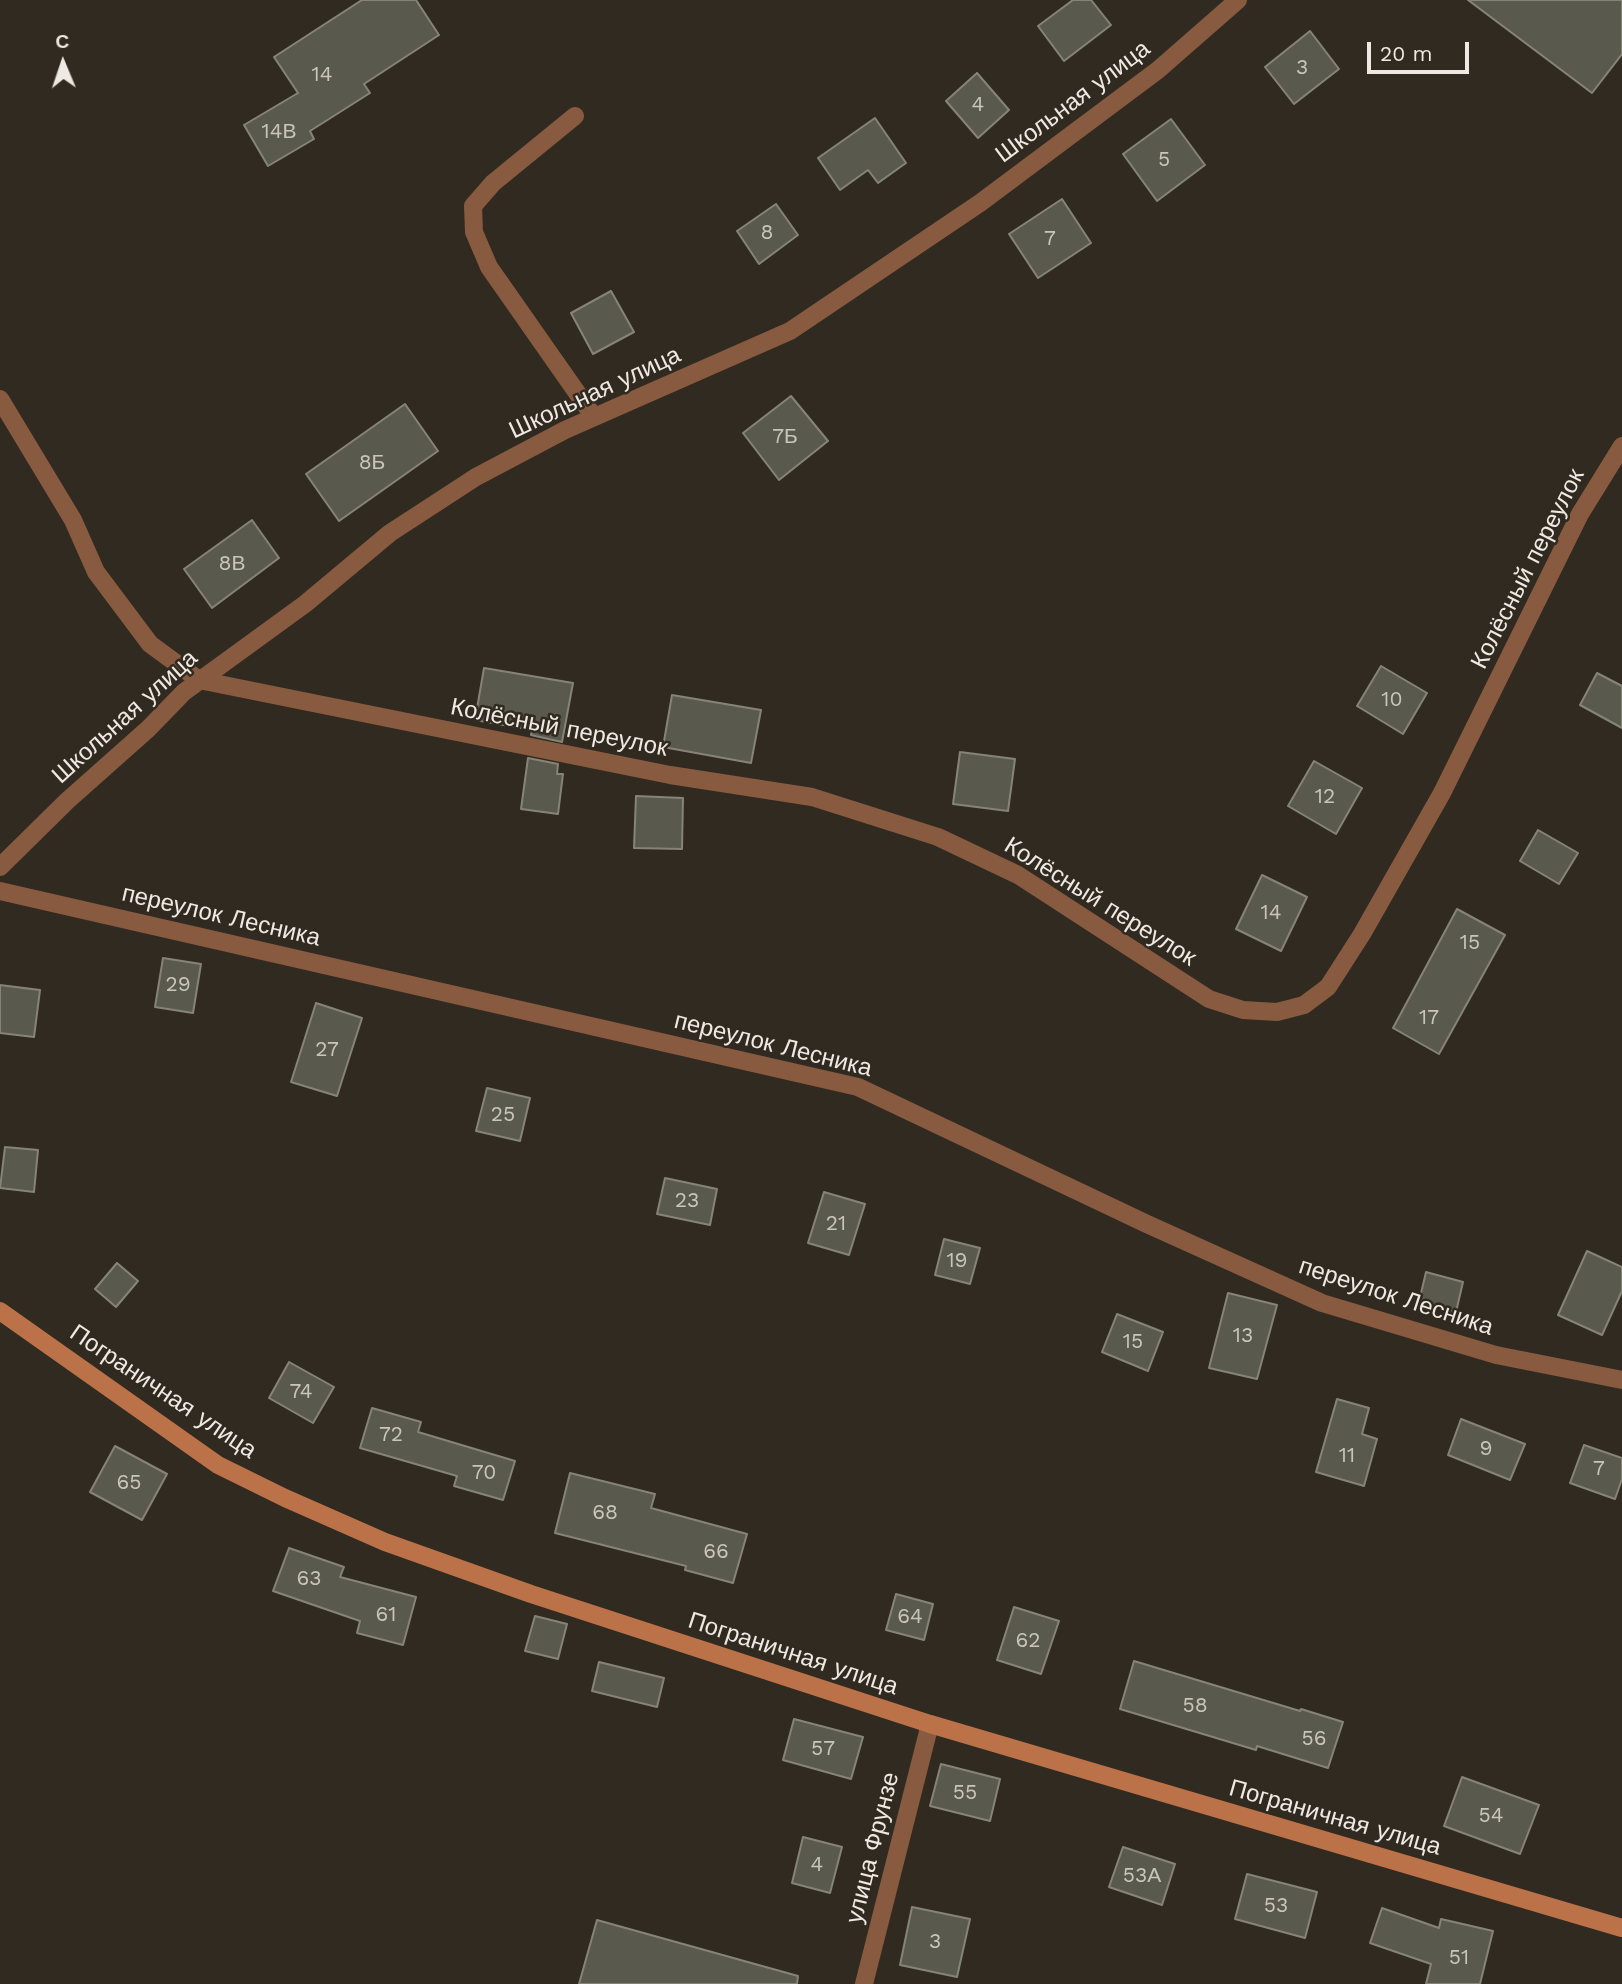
<!DOCTYPE html>
<meta charset="utf-8">
<style>
body{margin:0}
#map{position:relative;width:1622px;height:1984px;overflow:hidden;background:#312a21;font-family:"Work Sans",sans-serif}
canvas{display:block}
.north{position:absolute;left:28px;top:28px;width:70px;height:70px;-webkit-text-stroke:5px #312a21;paint-order:stroke;rotate:358deg;font-size:19px;font-weight:700;line-height:28px;text-align:center;color:#eee9e3}
.north::after{content:'';display:block;margin:auto;width:24px;height:32px;background:#eee9e3;clip-path:polygon(50% 0,100% 100%,50% 72%,0 100%)}
.scale{position:absolute;left:1367px;top:42px;width:102px;height:32px;box-sizing:border-box;border:4px solid #eee9e3;border-top:0;padding-left:9px;font-size:21px;line-height:24px;white-space:nowrap;color:#eee9e3;-webkit-text-stroke:5px #312a21;paint-order:stroke}
</style>
<div id="map">
<canvas width="1622" height="1984"></canvas>
<div class="north">С</div>
<div class="scale">20 m</div>
</div>
<script>
const ctx = document.querySelector('canvas').getContext('2d');
ctx.lineJoin = 'round';
function fillPath(path, color) {
  ctx.fillStyle = color;
  ctx.fill(path, 'evenodd');
}
function shape(rows) {
  const path = new Path2D();
  for (const r of rows) {
    path.moveTo(r[0], r[1]);
    for (let i = 2; i < r.length; i += 2) path.lineTo(r[i], r[i + 1]);
  }
  return path;
}
function stroke(path, color, width, dash) {
  ctx.strokeStyle = color;
  ctx.lineWidth = width;
  ctx.lineCap = dash ? 'butt' : 'round';
  ctx.setLineDash(dash || []);
  ctx.stroke(path);
}
function label(font, color, halo, rows, align = 'center') {
  ctx.font = font + ' "Work Sans",sans-serif';
  ctx.lineWidth = 5;
  ctx.setLineDash([]);
  ctx.textBaseline = 'middle';
  ctx.strokeStyle = halo;
  ctx.fillStyle = color;
  for (const [text, x, y, turn = 0] of rows) {
    ctx.save();
    ctx.translate(x, y);
    ctx.rotate((+turn || 0) * Math.PI / 180);
    ctx.textAlign = isNaN(turn) ? turn : align;
    if (halo) ctx.strokeText(text, 0, 0);
    ctx.fillText(text, 0, 0);
    ctx.restore();
  }
}
const building = shape([
 [362,0,416,0,439,35,364,84,370,93,310,131,314,139,268,166,244,125,298,93,274,57,362,0],
 [1073,0,1091,0,1111,25,1064,61,1038,26,1073,0],
 [1468,0,1622,0,1622,54,1592,93,1468,0],
 [1310,31,1339,69,1294,104,1265,67,1310,31],
 [977,73,1009,110,978,138,946,101,977,73],
 [875,118,906,163,878,183,868,170,840,190,818,158,875,118],
 [1171,119,1205,165,1157,201,1123,154,1171,119],
 [1062,199,1091,243,1038,278,1009,234,1062,199],
 [776,204,798,235,759,264,737,231,776,204],
 [611,291,634,332,593,354,571,313,611,291],
 [791,396,828,441,779,480,743,433,791,396],
 [405,404,438,451,339,521,306,474,405,404],
 [252,520,279,558,212,608,184,569,252,520],
 [1381,666,1427,693,1403,734,1357,706,1381,666],
 [484,668,573,683,562,742,531,735,532,730,475,720,484,668],
 [1597,673,1622,686,1622,728,1580,705,1597,673],
 [672,695,761,710,751,763,663,747,672,695],
 [960,752,1015,759,1008,811,953,804,960,752],
 [528,758,558,764,557,774,563,774,558,814,521,809,528,758],
 [1314,761,1362,788,1336,834,1288,806,1314,761],
 [636,796,683,798,682,849,634,848,636,796],
 [1538,830,1578,853,1559,884,1520,861,1538,830],
 [1262,875,1307,897,1281,951,1236,929,1262,875],
 [1457,909,1505,935,1439,1054,1393,1028,1457,909],
 [163,958,201,964,193,1013,155,1007,163,958],
 [0,985,40,990,34,1037,0,1033,0,985],
 [316,1003,362,1018,337,1096,291,1082,316,1003],
 [487,1088,530,1098,520,1141,476,1131,487,1088],
 [5,1147,38,1150,34,1192,0,1188,5,1147],
 [665,1178,717,1189,710,1225,657,1214,665,1178],
 [824,1192,865,1204,849,1255,808,1243,824,1192],
 [944,1239,980,1248,970,1284,935,1275,944,1239],
 [1587,1251,1622,1267,1622,1291,1602,1335,1558,1315,1587,1251],
 [117,1263,138,1281,116,1307,95,1289,117,1263],
 [1426,1272,1463,1282,1456,1312,1419,1302,1426,1272],
 [1228,1293,1277,1305,1257,1379,1209,1368,1228,1293],
 [1117,1314,1163,1332,1148,1371,1102,1352,1117,1314],
 [289,1362,334,1387,313,1423,269,1398,289,1362],
 [1337,1399,1369,1408,1362,1434,1377,1439,1364,1486,1316,1472,1337,1399],
 [372,1408,421,1422,418,1432,515,1461,503,1500,454,1486,457,1476,360,1448,372,1408],
 [1461,1419,1525,1444,1510,1480,1448,1455,1461,1419],
 [1584,1445,1622,1458,1622,1479,1615,1499,1570,1483,1584,1445],
 [115,1446,167,1474,142,1520,90,1492,115,1446],
 [570,1473,655,1494,651,1508,747,1534,733,1583,685,1570,686,1566,555,1533,570,1473],
 [289,1548,344,1567,340,1577,416,1597,403,1645,357,1633,360,1621,273,1591,289,1548],
 [896,1594,933,1604,924,1640,886,1630,896,1594],
 [1014,1607,1059,1621,1041,1674,997,1660,1014,1607],
 [535,1616,567,1624,558,1659,525,1651,535,1616],
 [1134,1661,1300,1711,1301,1709,1343,1722,1328,1768,1257,1746,1256,1750,1120,1709,1134,1661],
 [599,1662,664,1678,657,1707,592,1691,599,1662],
 [794,1719,863,1737,851,1779,783,1760,794,1719],
 [941,1764,1000,1779,990,1821,930,1806,941,1764],
 [1462,1777,1539,1805,1520,1854,1444,1826,1462,1777],
 [803,1837,842,1847,830,1893,792,1883,803,1837],
 [1123,1847,1175,1864,1162,1905,1109,1887,1123,1847],
 [1247,1874,1317,1892,1305,1938,1235,1919,1247,1874],
 [912,1907,970,1919,957,1977,900,1965,912,1907],
 [1382,1908,1439,1928,1441,1919,1493,1931,1480,1984,1426,1984,1431,1964,1370,1943,1382,1908],
 [597,1920,798,1976,797,1984,579,1984,597,1920]
]);
fillPath(building, '#5a594d');
stroke(building, '#858477', 2);
stroke(shape([
 [575,116,493,183,473,206,474,232,489,267,594,417],
 [0,399,73,520,96,572,150,644,199,680],
 [0,891,858,1087,1147,1224,1322,1303,1496,1355,1622,1380],
 [864,1984,930,1724]
]), '#885a40', 18);
stroke(shape([
 [199,680,670,775,812,797,938,837,1018,875,1209,999,1243,1010,1277,1012,1304,1005,1328,987,1362,934,1442,793,1580,514,1622,446],
 [0,867,67,801,148,729,184,692,305,604,390,533,476,477,565,430,790,331,980,203,1158,70,1238,0]
]), '#885a40', 18);
stroke(shape([
 [0,1311,218,1465,285,1498,385,1542,531,1594,930,1724,1622,1928]
]), '#bc7248', 18);
label('21px', '#c9c5be', null, [
 ["3",1302,68],
 ["14",322,75],
 ["4",978,105],
 ["14В",279,132],
 ["5",1164,160],
 ["8",767,233],
 ["7",1050,239],
 ["7Б",785,437],
 ["8Б",372,463],
 ["8В",232,564],
 ["10",1392,700],
 ["12",1325,797],
 ["14",1271,913],
 ["15",1470,943],
 ["29",178,985],
 ["17",1429,1018],
 ["27",327,1050],
 ["25",503,1115],
 ["23",687,1201],
 ["21",836,1224],
 ["19",957,1261],
 ["13",1243,1336],
 ["15",1133,1342],
 ["74",301,1392],
 ["72",391,1435],
 ["9",1486,1449],
 ["11",1347,1456],
 ["7",1599,1469],
 ["70",484,1473],
 ["65",129,1483],
 ["68",605,1513],
 ["66",716,1552],
 ["63",309,1579],
 ["61",386,1615],
 ["64",910,1617],
 ["62",1028,1641],
 ["58",1195,1706],
 ["56",1314,1739],
 ["57",823,1749],
 ["55",965,1793],
 ["54",1491,1816],
 ["4",817,1865],
 ["53А",1142,1876],
 ["53",1276,1906],
 ["3",935,1942],
 ["51",1459,1958]
]);
label('24px', '#eee9e3', '#312a21', [
 ["Школьная улица",1073,102,-37],
 ["Школьная улица",595,393,-25],
 ["Колёсный переулок",1528,569,-63],
 ["Школьная улица",125,717,-42],
 ["Колёсный переулок",559,728,11],
 ["Колёсный переулок",1100,902,32],
 ["переулок Лесника",221,916,13],
 ["переулок Лесника",773,1045,14],
 ["переулок Лесника",1396,1297,18],
 ["Пограничная улица",163,1392,34],
 ["Пограничная улица",793,1654,18],
 ["Пограничная улица",1335,1818,16],
 ["улица Фрунзе",873,1848,-76]
]);
</script>
